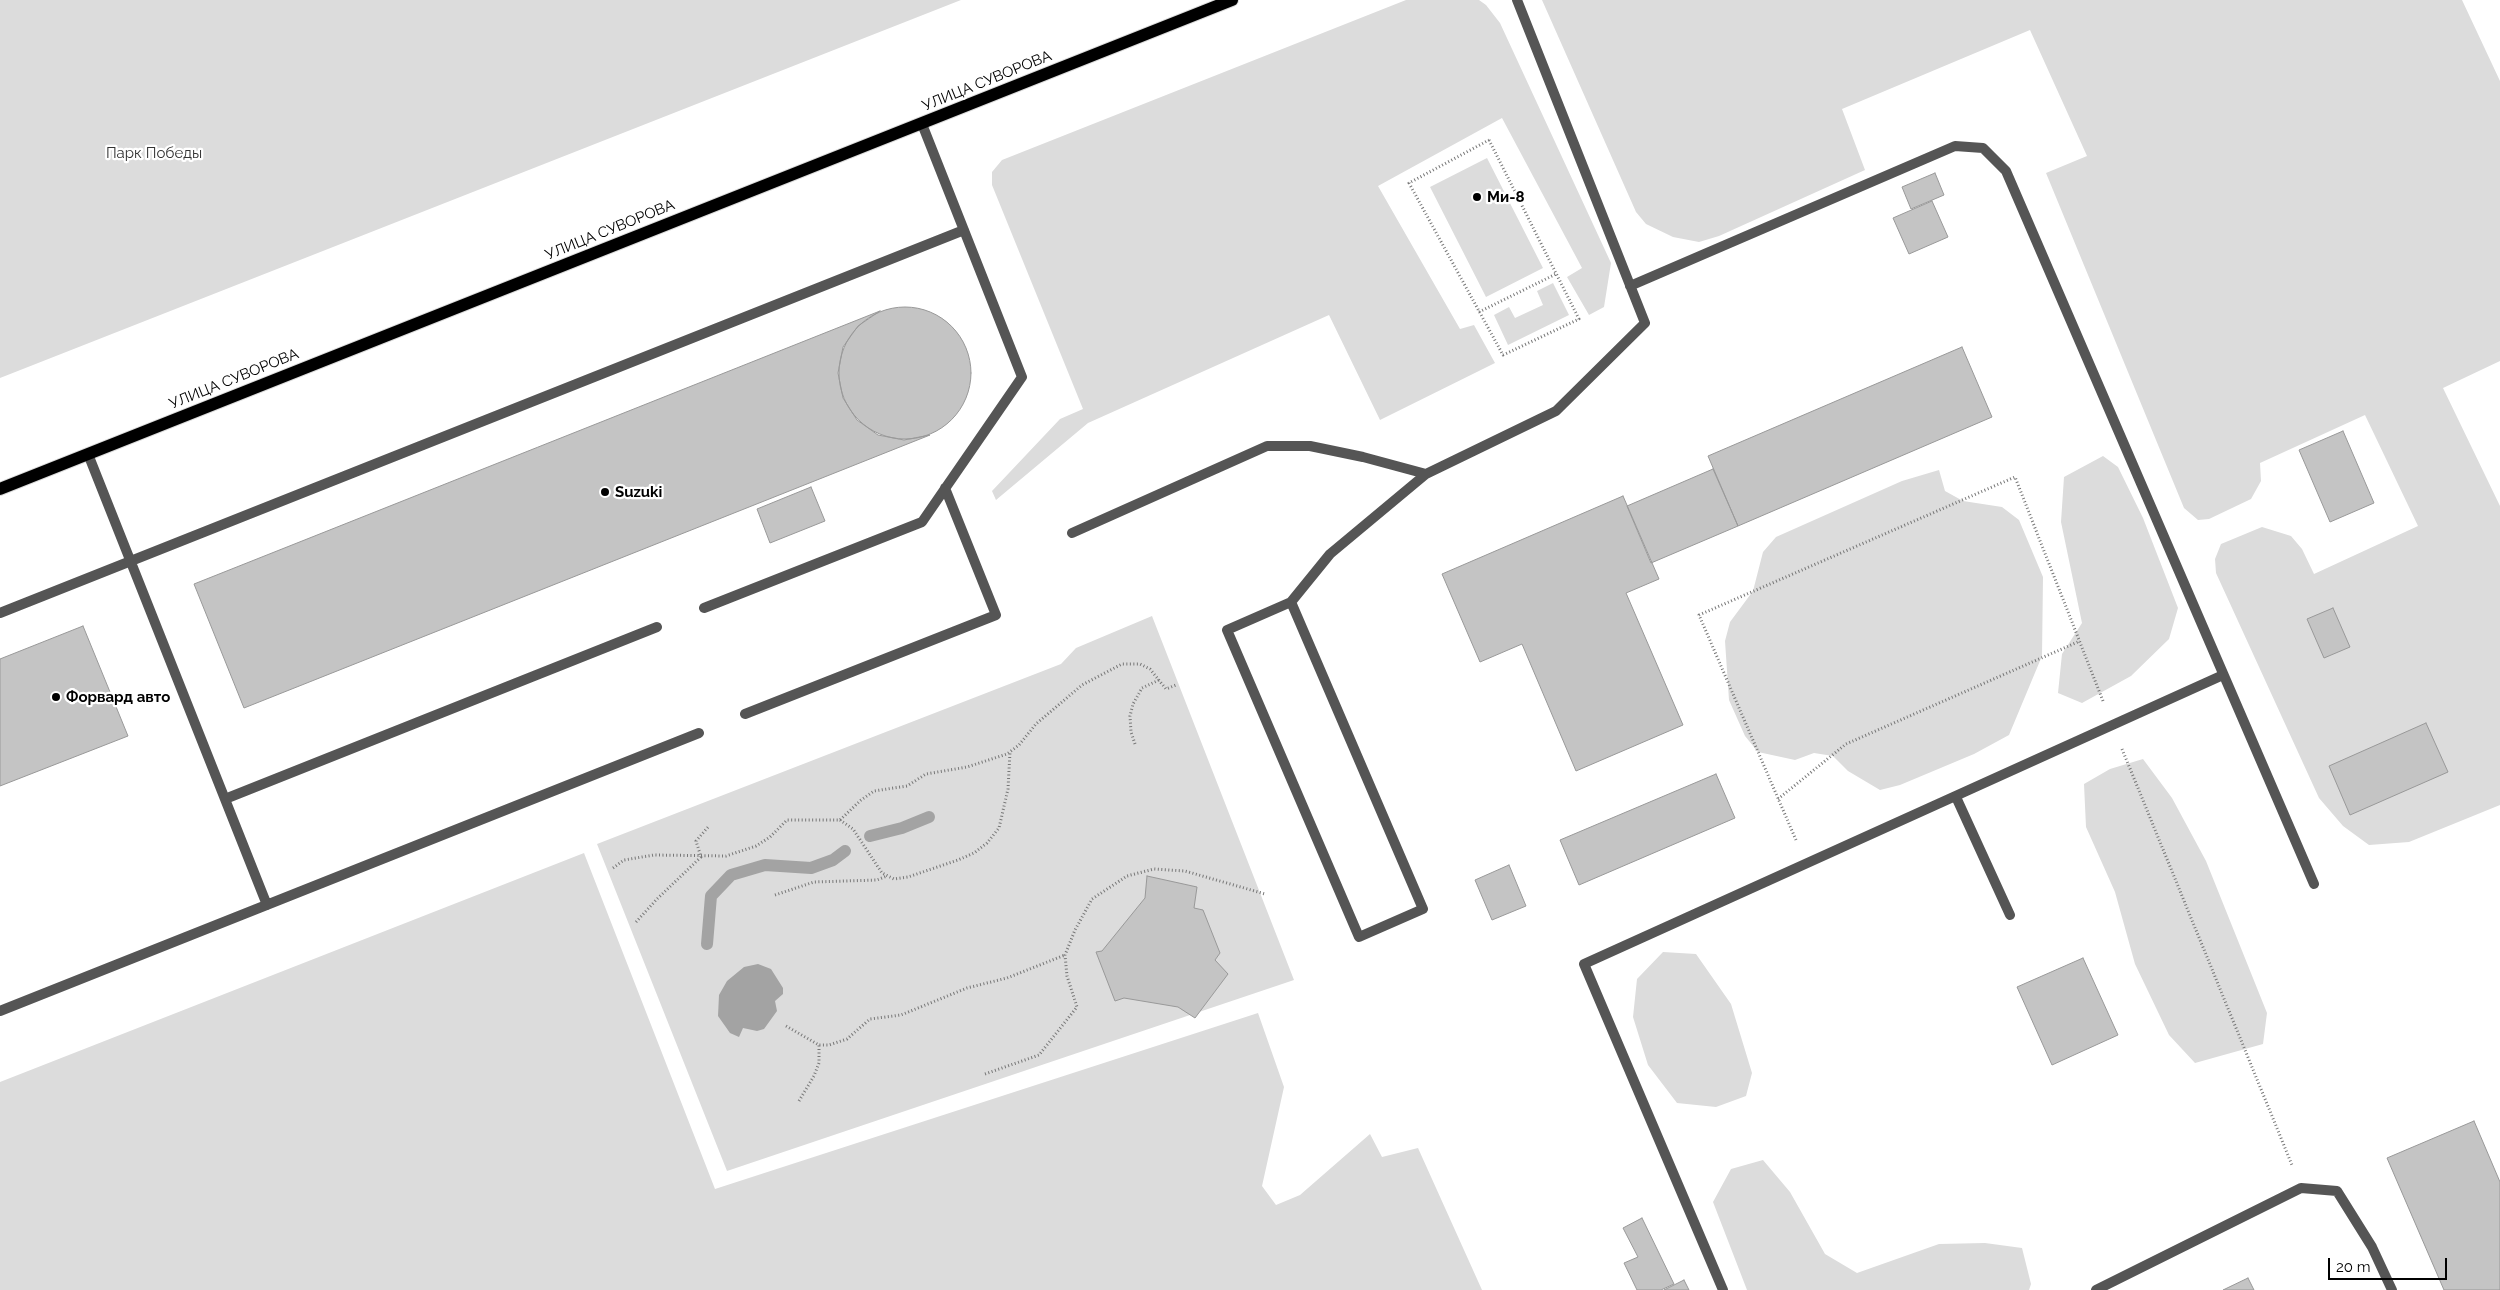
<!DOCTYPE html>
<meta charset="utf-8">
<style>
body{margin:0}
#map{position:relative;width:2500px;height:1290px;overflow:hidden;background:#fff;font-family:Raleway,sans-serif}
canvas{display:block}
.scale{position:absolute;left:2328px;top:1258px;width:119px;height:22px;box-sizing:border-box;border:2px solid #000;border-top:0;padding-left:6px;font-size:15px;line-height:18px;white-space:nowrap;color:#000;-webkit-text-stroke:4px #fff;paint-order:stroke}
</style>
<div id="map">
<canvas width="2500" height="1290"></canvas>
<div class="scale">20 m</div>
</div>
<script>
const ctx = document.querySelector('canvas').getContext('2d');
ctx.lineJoin = 'round';
function fillPath(path, color) {
  ctx.fillStyle = color;
  ctx.fill(path, 'evenodd');
}
function shape(rows) {
  const path = new Path2D();
  for (const r of rows) {
    if (r.length === 3) {
      path.moveTo(r[0] + r[2], r[1]);
      path.arc(r[0], r[1], r[2], 0, 2 * Math.PI);
      continue;
    }
    path.moveTo(r[0], r[1]);
    for (let i = 2; i < r.length; i += 2) path.lineTo(r[i], r[i + 1]);
  }
  return path;
}
function stroke(path, color, width, dash) {
  ctx.strokeStyle = color;
  ctx.lineWidth = width;
  ctx.lineCap = dash ? 'butt' : 'round';
  ctx.setLineDash(dash || []);
  ctx.stroke(path);
}
function label(font, color, halo, rows, align = 'center') {
  ctx.font = font + ' Raleway,sans-serif';
  ctx.lineWidth = 4.5;
  ctx.setLineDash([]);
  ctx.textBaseline = 'middle';
  ctx.strokeStyle = halo;
  ctx.fillStyle = color;
  for (const [text, x, y, turn = 0] of rows) {
    ctx.save();
    ctx.translate(x, y);
    ctx.rotate((+turn || 0) * Math.PI / 180);
    ctx.textAlign = isNaN(turn) ? turn : align;
    if (halo) ctx.strokeText(text, 0, 0);
    ctx.fillText(text, 0, 0);
    ctx.restore();
  }
}
fillPath(shape([
 [0,0,961,0,0,378],
 [1406,0,1479,0,1486,5,1500,23,1611,263,1604,307,1589,315,1567,277,1582,268,1502,118,1378,186,1460,329,1474,325,1495,363,1380,420,1329,315,1088,423,996,500,992,491,1060,419,1083,409,992,185,992,172,1002,160],
 [1542,0,2462,0,2500,81,2500,361,2443,388,2500,506,2500,805,2409,842,2369,845,2343,826,2319,798,2216,573,2215,559,2221,544,2262,527,2291,536,2302,549,2314,574,2418,526,2365,415,2260,463,2261,481,2251,499,2209,519,2198,520,2184,508,2046,173,2087,156,2030,30,1842,109,1865,170,1719,236,1699,242,1673,237,1646,224,1636,212],
 [1487,158,1543,268,1486,297,1430,187],
 [1553,283,1569,315,1508,345,1494,315,1509,307,1515,318,1543,305,1537,291],
 [2103,456,2118,467,2143,518,2178,608,2169,639,2131,676,2082,703,2058,693,2062,654,2082,623,2061,522,2064,477],
 [1939,470,1945,491,1963,501,2002,507,2019,520,2043,577,2042,656,2009,735,1974,754,1900,785,1880,790,1848,771,1833,756,1814,753,1795,760,1758,752,1745,736,1729,700,1725,641,1730,622,1753,591,1763,552,1776,537,1902,481],
 [1152,616,1294,980,727,1171,597,844,1061,664,1076,648],
 [2143,759,2172,798,2206,861,2267,1013,2263,1044,2195,1063,2169,1035,2135,964,2115,892,2086,827,2084,784,2110,769],
 [584,853,715,1189,1258,1013,1284,1087,1262,1186,1276,1205,1300,1195,1370,1134,1382,1157,1418,1148,1482,1290,0,1290,0,1082],
 [1663,952,1696,954,1731,1004,1752,1073,1746,1096,1716,1107,1677,1103,1648,1065,1633,1017,1637,979],
 [1763,1160,1790,1192,1825,1254,1857,1273,1939,1244,1985,1243,2022,1248,2031,1284,2029,1290,1747,1290,1713,1202,1731,1169]
]), '#dcdcdc');
fillPath(shape([
 [758,964,771,969,783,988,783,994,775,1001,777,1011,764,1029,757,1031,743,1028,739,1037,730,1033,718,1016,719,995,727,981,744,967]
]), '#a3a3a3');
stroke(shape([
 [870,836,902,828,929,817],
 [707,944,711,896,731,875,765,865,811,868,833,860,845,851]
]), '#a3a3a3', 12);
const building = shape([
 [1935,173,1944,195,1911,209,1902,187,1935,173],
 [1932,201,1948,237,1909,254,1893,218,1932,201],
 [905,373,66],
 [880,311,858,326,843,347,838,373,843,398,857,420,878,435,904,440,930,435,244,708,194,584,880,311],
 [1962,347,1992,417,1738,526,1708,456,1962,347],
 [2343,431,2374,503,2330,522,2299,450,2343,431],
 [1713,469,1738,526,1651,563,1627,506,1713,469],
 [811,487,825,521,770,543,757,509,811,487],
 [1623,496,1659,579,1626,593,1683,725,1576,771,1522,644,1480,662,1442,574,1623,496],
 [2333,608,2350,647,2324,658,2307,619,2333,608],
 [83,626,128,736,0,786,0,659,83,626],
 [2426,723,2448,772,2350,815,2329,766,2426,723],
 [1716,774,1735,818,1579,885,1560,840,1716,774],
 [1509,865,1526,906,1492,920,1475,880,1509,865],
 [1147,876,1197,887,1194,908,1203,910,1220,953,1215,960,1228,974,1195,1018,1178,1007,1124,998,1115,1001,1096,952,1102,951,1145,898,1147,876],
 [2083,958,2118,1035,2052,1065,2017,987,2083,958],
 [2474,1121,2500,1182,2500,1290,2444,1290,2387,1158,2474,1121],
 [1642,1218,1674,1284,1661,1290,1637,1290,1624,1263,1638,1257,1623,1228,1642,1218],
 [2248,1278,2254,1290,2223,1290,2248,1278],
 [1684,1280,1689,1290,1664,1290,1684,1280]
]);
fillPath(building, '#c4c4c4');
stroke(building, '#999', 1);
const primary = shape([
 [0,489,1232,0]
]);
stroke(primary, '#dbdbdb', 14);
stroke(shape([
 [1489,140,1579,319,1503,355,1409,183,1489,140],
 [1479,312,1556,274],
 [1135,744,1131,732,1130,716,1133,704,1142,688,1159,680],
 [2122,749,2292,1165],
 [1778,799,1846,744,2080,641],
 [840,820,853,829,882,873,894,879,908,877,958,860,974,853,987,843,999,828,1008,789,1010,752],
 [1796,840,1699,615,2015,477,2103,701],
 [613,868,624,860,654,855,726,856,756,846,770,837,787,820,840,820,861,800,874,791,907,786,926,774,967,767,1007,754,1019,745,1036,724,1082,685,1122,664,1140,664,1150,669,1166,689,1176,685],
 [775,895,814,882,877,880,887,876],
 [636,922,657,899,701,857,696,841,709,826],
 [786,1026,819,1045,829,1045,847,1039,870,1019,901,1015,967,988,1007,978,1065,955],
 [985,1074,1039,1055,1077,1007,1067,976,1065,955,1075,930,1092,899,1127,876,1154,869,1185,871,1265,894],
 [799,1101,814,1076,819,1063,819,1045]
]), '#777', 3, [1, 2.5]);
stroke(shape([
 [1630,286,1955,146,1983,148,2006,171,2314,884],
 [88,454,267,905],
 [1072,533,1267,446,1310,446,1363,457,1426,474],
 [1291,602,1423,909,1359,937,1227,630,1291,602,1330,554,1426,474,1556,411,1645,323,1517,0],
 [704,608,922,522,1022,377,922,124],
 [0,613,964,230],
 [745,714,996,615,945,488],
 [1956,797,2010,915],
 [225,799,657,627],
 [0,1011,699,733],
 [1723,1290,1584,964,2223,675],
 [2096,1290,2301,1188,2337,1191,2372,1247,2392,1290]
]), '#555', 10);
stroke(primary, '#000', 12);
for (const [x, y, r, color] of [
 [1477,197,5,"#000"],
 [605,492,5,"#000"],
 [56,697,5,"#000"]
]) {
  const dot = new Path2D();
  dot.arc(x, y, r, 0, 2 * Math.PI);
  ctx.fillStyle = color;
  ctx.fill(dot);
  stroke(dot, '#fff', 2);
}
label('15px', '#000', '#fff', [
 ["УЛИЦА СУВОРОВА",987,81,-22],
 ["УЛИЦА СУВОРОВА",610,230,-22],
 ["УЛИЦА СУВОРОВА",234,379,-22]
]);
label('15px', '#333', '#fff', [
 ["Парк Победы",154,153]
]);
label('bold 15px', '#000', '#fff', [
 ["Ми-8",1487,197],
 ["Suzuki",615,492],
 ["Форвард авто",66,697]
], 'left');
</script>
